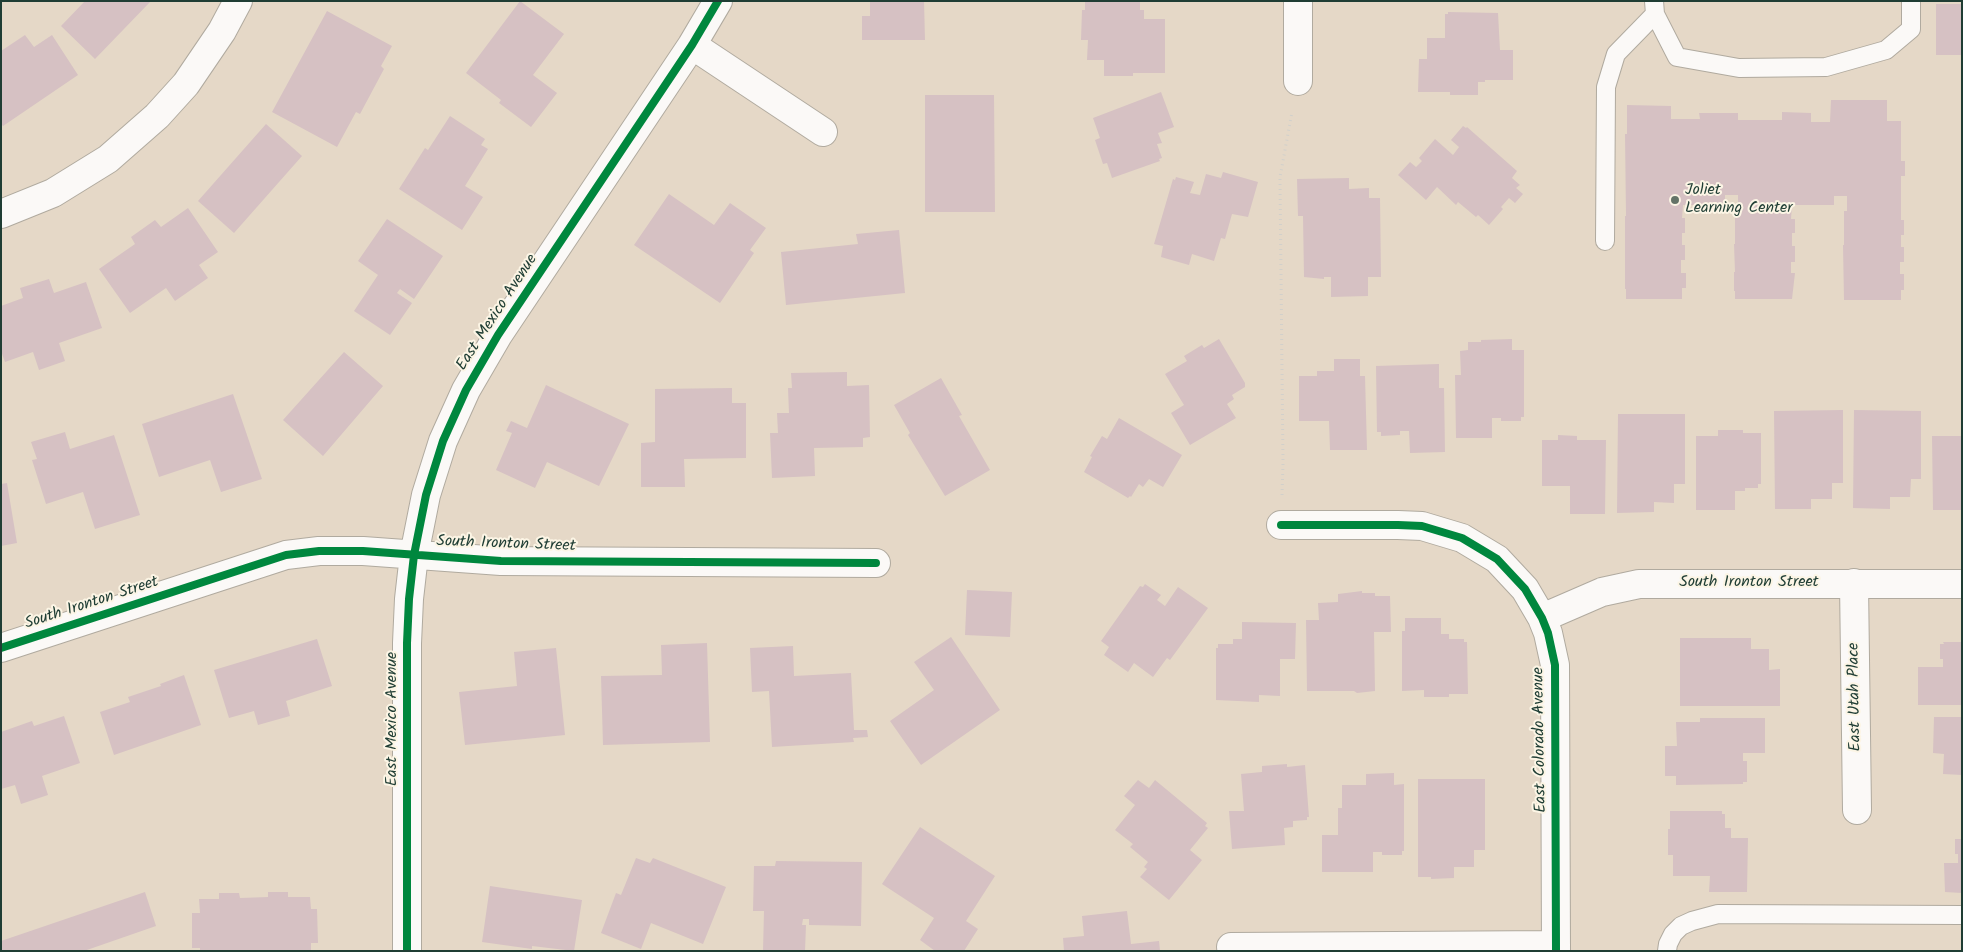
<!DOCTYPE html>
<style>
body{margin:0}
#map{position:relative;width:1963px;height:952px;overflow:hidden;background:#e5d8c7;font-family:Kalam,sans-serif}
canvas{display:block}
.frame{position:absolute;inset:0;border:2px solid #1f3d34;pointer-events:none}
</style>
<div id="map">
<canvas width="1963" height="952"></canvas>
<div class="frame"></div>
</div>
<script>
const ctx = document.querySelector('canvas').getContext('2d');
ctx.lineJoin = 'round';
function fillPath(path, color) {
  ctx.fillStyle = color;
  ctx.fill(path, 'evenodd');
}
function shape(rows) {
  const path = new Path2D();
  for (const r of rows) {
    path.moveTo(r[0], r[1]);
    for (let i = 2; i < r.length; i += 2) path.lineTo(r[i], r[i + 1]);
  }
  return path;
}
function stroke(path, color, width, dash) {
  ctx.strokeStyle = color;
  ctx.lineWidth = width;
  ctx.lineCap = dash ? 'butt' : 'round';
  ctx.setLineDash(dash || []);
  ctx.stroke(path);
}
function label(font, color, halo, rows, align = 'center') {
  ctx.font = font + ' Kalam,sans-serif';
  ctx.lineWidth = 4;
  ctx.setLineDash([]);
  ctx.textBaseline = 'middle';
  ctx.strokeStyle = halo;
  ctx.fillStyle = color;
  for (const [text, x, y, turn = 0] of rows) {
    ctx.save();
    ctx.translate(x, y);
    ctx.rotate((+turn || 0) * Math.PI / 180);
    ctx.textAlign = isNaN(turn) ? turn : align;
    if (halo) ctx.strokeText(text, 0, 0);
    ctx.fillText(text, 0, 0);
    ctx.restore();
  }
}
fillPath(shape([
 [85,1,151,1,95,59,61,26],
 [520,1,564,34,533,75,557,93,531,127,499,103,501,100,466,73],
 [870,1,924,1,925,40,862,40,862,16,870,16],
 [1085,1,1140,1,1140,10,1144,10,1144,19,1165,19,1165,73,1133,73,1133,76,1104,76,1104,60,1087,60,1088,40,1081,40,1082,10,1085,10],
 [1936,4,1962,4,1962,55,1936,55],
 [327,11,392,46,381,66,384,69,360,114,356,112,337,147,272,112],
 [1448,12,1498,13,1500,50,1513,50,1513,80,1485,80,1485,82,1478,82,1478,95,1450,95,1450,92,1418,92,1419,59,1427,59,1427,38,1445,38,1445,14,1448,14],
 [25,35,34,47,52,35,78,75,3,126,1,124,1,51],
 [1161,92,1174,127,1158,133,1162,143,1157,144,1162,158,1159,159,1160,161,1112,178,1107,163,1103,164,1095,140,1100,138,1093,118],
 [925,95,994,95,995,212,925,212],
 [1831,100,1887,100,1887,121,1901,121,1901,161,1905,161,1905,176,1901,176,1901,220,1904,220,1904,235,1901,235,1901,247,1904,247,1904,262,1900,262,1900,274,1904,274,1904,290,1901,290,1901,300,1844,300,1843,245,1844,245,1844,211,1847,211,1847,196,1834,196,1834,205,1792,205,1791,219,1795,219,1795,233,1792,233,1792,246,1795,246,1795,262,1791,262,1791,273,1795,273,1792,299,1735,299,1735,291,1734,291,1734,272,1735,272,1734,244,1735,244,1735,210,1738,210,1738,195,1725,195,1725,205,1683,205,1682,218,1685,218,1685,233,1682,233,1682,245,1685,245,1685,260,1681,260,1681,273,1686,273,1686,288,1682,288,1682,299,1626,299,1626,289,1625,289,1625,216,1626,216,1625,134,1627,134,1627,105,1671,106,1671,119,1700,119,1699,113,1738,113,1738,120,1782,120,1782,112,1811,113,1811,122,1830,122],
 [450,116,485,139,481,145,488,149,465,186,483,197,462,230,399,189,425,148,428,150],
 [266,124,302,156,234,233,198,201],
 [1463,126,1466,128,1467,127,1517,171,1512,178,1520,185,1516,188,1523,194,1515,203,1509,198,1501,207,1503,209,1489,225,1478,215,1476,217,1458,202,1456,205,1437,187,1426,200,1398,175,1410,162,1416,167,1422,161,1419,158,1435,139,1453,155,1459,147,1451,140],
 [1223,172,1258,182,1248,217,1232,214,1225,239,1221,238,1214,261,1192,254,1189,265,1161,257,1163,246,1154,244,1173,179,1175,180,1176,177,1194,182,1190,193,1200,195,1206,174,1221,178],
 [1349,178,1349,189,1369,188,1369,198,1380,198,1381,277,1368,277,1368,296,1331,297,1331,277,1324,277,1324,279,1304,277,1303,216,1298,216,1297,179],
 [669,194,714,225,730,203,766,228,750,250,754,253,720,303,634,245],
 [188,208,218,252,199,265,208,278,175,301,166,288,130,313,99,269,135,244,131,237,155,220,161,227],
 [387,219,443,256,414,299,400,289,397,293,412,303,390,335,354,311,378,275,358,261],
 [899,230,905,293,786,305,781,252,858,244,856,234],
 [49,279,54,293,86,282,102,328,59,343,65,361,39,370,33,352,5,362,1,351,1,306,23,298,20,288],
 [1219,339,1245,383,1245,387,1232,395,1234,399,1227,404,1236,418,1190,445,1171,413,1184,405,1165,374,1187,361,1184,356,1202,345,1204,348],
 [1512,339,1512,350,1524,350,1524,417,1521,417,1521,421,1501,421,1501,418,1492,418,1492,438,1456,438,1455,375,1461,375,1460,351,1468,350,1468,342,1481,342,1481,340],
 [344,352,383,386,323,456,283,420],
 [1334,359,1360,359,1360,376,1365,376,1367,450,1330,450,1329,421,1299,421,1299,376,1317,376,1317,371,1334,371],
 [1439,364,1439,388,1444,388,1445,452,1410,453,1409,431,1400,431,1400,435,1381,436,1381,432,1377,432,1376,366],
 [847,372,847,386,869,385,870,437,863,438,863,447,814,448,815,476,772,478,770,433,778,433,777,413,789,413,788,388,792,388,791,373],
 [941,378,962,415,959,416,990,470,945,496,908,435,910,433,894,405],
 [546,385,629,424,599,486,547,462,535,488,496,470,512,433,506,431,511,421,527,428],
 [732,388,732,403,746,403,746,458,684,459,685,487,641,487,641,443,655,442,655,389],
 [233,394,262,479,221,492,210,460,159,477,142,424],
 [1843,410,1843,483,1832,483,1832,499,1811,499,1811,509,1775,509,1774,411],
 [1854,410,1921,411,1921,479,1911,479,1910,497,1890,497,1890,509,1853,508],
 [1618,414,1685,414,1685,484,1674,484,1674,503,1654,502,1654,512,1617,513],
 [1119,418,1182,455,1163,487,1149,479,1143,487,1139,484,1131,497,1130,496,1128,498,1084,472,1092,457,1090,456,1102,436,1107,439],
 [1718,430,1743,430,1743,433,1761,433,1761,484,1758,484,1758,488,1745,488,1745,491,1735,491,1735,510,1696,510,1696,436,1718,436],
 [65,432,70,449,114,435,140,515,95,529,83,492,46,504,32,460,37,459,31,442],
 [1558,435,1577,436,1577,440,1606,440,1605,514,1570,514,1570,486,1542,486,1542,440,1558,440],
 [1932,436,1962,436,1962,510,1933,510],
 [7,483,17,543,1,546,1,484],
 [1145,584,1161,595,1157,600,1165,606,1178,587,1208,608,1170,660,1167,658,1153,677,1134,663,1128,672,1104,655,1109,647,1101,641,1140,586,1143,587],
 [967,590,1012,592,1010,637,965,635],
 [1362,591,1362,593,1375,593,1375,596,1390,596,1391,632,1374,632,1375,691,1357,693,1354,691,1307,691,1306,620,1319,620,1318,603,1338,602,1338,594],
 [1405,618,1441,618,1441,634,1449,634,1449,639,1464,639,1464,642,1467,642,1468,694,1449,694,1449,697,1424,697,1424,690,1402,691,1402,631,1405,631],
 [1242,622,1296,623,1295,659,1280,659,1280,696,1259,695,1259,702,1216,700,1216,648,1218,648,1218,644,1233,644,1233,639,1242,639],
 [951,637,1000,710,921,765,890,721,934,690,914,662],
 [1680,638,1751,638,1751,649,1769,649,1769,670,1780,669,1780,706,1680,706],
 [317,639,332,686,286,701,290,716,258,725,254,711,229,718,214,670],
 [1943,642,1962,642,1962,705,1918,705,1918,667,1943,667,1943,659,1940,659,1940,644,1944,644],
 [707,643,710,742,603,745,601,676,662,675,661,645],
 [793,646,794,676,851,673,854,730,867,730,868,737,853,738,854,742,772,747,769,691,752,692,750,648],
 [556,648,565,735,465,745,459,692,517,686,514,652],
 [184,675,201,725,114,755,100,712,130,702,128,697,161,686,160,684],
 [64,716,80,763,42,776,48,795,21,804,15,785,1,789,1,732,32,721,34,726],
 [1934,717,1962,717,1962,775,1943,774,1944,754,1933,753],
 [1700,718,1765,718,1765,753,1743,753,1743,761,1747,761,1747,782,1743,782,1743,784,1676,785,1676,776,1665,776,1665,746,1677,746,1676,722,1700,722],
 [1287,764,1287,767,1305,765,1309,817,1307,817,1307,820,1293,821,1293,827,1284,828,1285,845,1232,849,1229,811,1244,811,1241,774,1262,772,1262,766],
 [1394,773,1394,785,1404,784,1404,851,1402,851,1402,855,1382,855,1382,852,1373,852,1373,872,1322,872,1322,835,1338,835,1338,808,1342,808,1342,785,1366,785,1366,774],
 [1418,779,1485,779,1485,850,1474,850,1474,867,1454,867,1454,878,1431,879,1431,877,1418,877],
 [1138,780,1149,788,1155,780,1207,823,1205,826,1208,828,1190,850,1202,860,1169,900,1140,877,1147,869,1144,867,1148,862,1130,847,1133,844,1115,830,1135,805,1124,796],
 [1670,811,1722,811,1722,814,1725,814,1725,828,1731,828,1731,838,1748,838,1747,892,1709,892,1710,876,1673,876,1673,855,1668,855,1668,829,1670,829],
 [920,827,995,876,966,921,978,929,964,951,935,951,920,940,934,918,882,884],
 [1955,839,1962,839,1962,893,1945,892,1944,863,1958,863,1958,854,1955,854],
 [636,858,650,863,653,858,726,887,703,944,651,923,641,949,601,933,616,893,621,895],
 [776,861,862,862,861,926,809,925,809,919,803,919,802,925,806,925,805,951,763,951,764,911,753,911,754,866,775,866],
 [490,886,582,900,574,951,532,946,532,949,482,942],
 [145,892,156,926,84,951,1,951,1,941],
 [268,892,288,892,288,897,310,897,311,909,317,909,318,943,311,943,311,951,200,951,200,948,192,948,192,913,200,913,199,899,219,899,219,893,239,893,240,898,268,897],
 [1127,911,1131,944,1159,941,1160,951,1064,951,1063,938,1084,936,1082,916]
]), '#d6c1c3');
const lane = shape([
 [1654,1,1655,14,1677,57,1739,68,1826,67,1886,50,1911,29,1911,1],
 [1605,241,1606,87,1616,54,1655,14],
 [1667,951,1668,944,1673,934,1681,926,1692,921,1718,914,1962,915]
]);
const street = shape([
 [1298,1,1298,81],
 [692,45,823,132],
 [1,214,53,193,108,159,157,116,186,84,222,31,238,1],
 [1281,525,1398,525,1422,526,1462,538,1497,559,1525,589,1542,618,1548,633,1555,665,1556,951],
 [1854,583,1857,810],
 [1542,618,1602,592,1639,584,1962,584],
 [1,648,286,555,319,551,363,551,501,561,876,563],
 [1231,947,1556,945],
 [407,951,407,643,409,599,414,555,426,495,443,441,466,390,498,335,692,45,718,1]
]);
stroke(lane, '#b0aa9f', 20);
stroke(street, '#b0aa9f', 30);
stroke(shape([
 [1282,495,1283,463,1280,177,1292,112]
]), '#d1d0cb', 3, [1, 4]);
stroke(lane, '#fbf9f7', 18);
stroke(street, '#fbf9f7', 28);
stroke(shape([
 [1281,525,1398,525,1422,526,1462,538,1497,559,1525,589,1542,618,1548,633,1555,665,1556,951],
 [1,648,286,555,319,551,363,551,501,561,876,563],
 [407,951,407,643,409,599,414,555,426,495,443,441,466,390,498,335,692,45,718,1]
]), '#00873e', 8);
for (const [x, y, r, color] of [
 [1675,200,5,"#647367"]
]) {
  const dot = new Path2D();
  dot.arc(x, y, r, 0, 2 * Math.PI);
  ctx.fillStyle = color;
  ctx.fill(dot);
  stroke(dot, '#fcf5e5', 2);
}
label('16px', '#1f3d34', '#fcf5e5', [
 ["Joliet",1685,191],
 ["Learning Center",1685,209]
], 'left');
label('16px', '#1f3d34', '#fcf5e5', [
 ["East Mexico Avenue",498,313,-57],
 ["South Ironton Street",506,545,2],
 ["South Ironton Street",1749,583],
 ["South Ironton Street",92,604,-18],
 ["East Utah Place",1856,697,-91],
 ["East Mexico Avenue",393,719,-90],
 ["East Colorado Avenue",1541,740,-91]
]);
</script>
